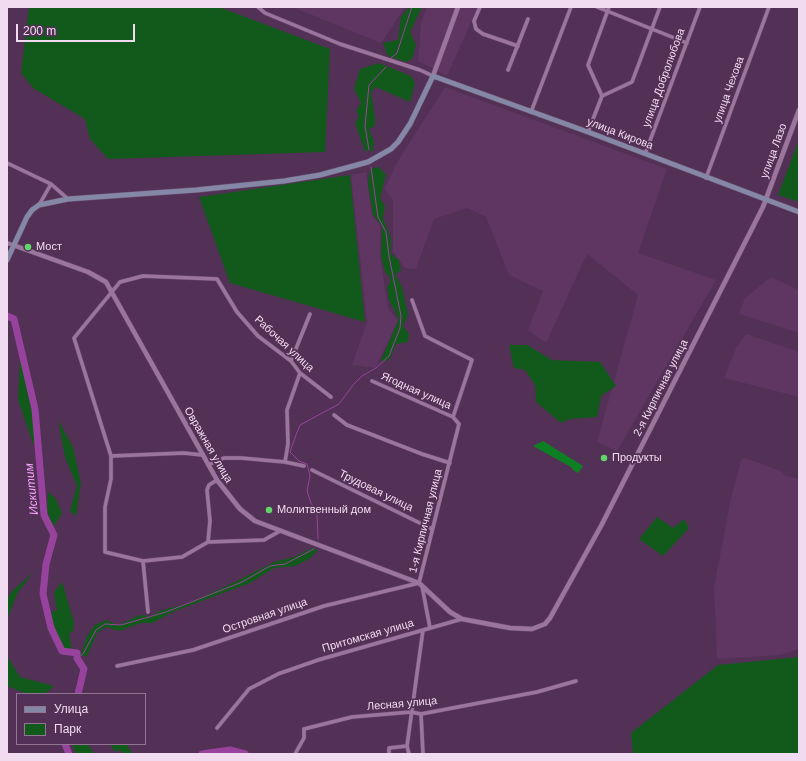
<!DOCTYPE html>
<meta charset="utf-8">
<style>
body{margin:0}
#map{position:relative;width:806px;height:761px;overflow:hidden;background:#533055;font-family:Arial,sans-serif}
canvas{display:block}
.frame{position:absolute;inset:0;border:8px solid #f1dbf1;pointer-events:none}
.legend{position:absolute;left:16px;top:693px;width:130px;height:52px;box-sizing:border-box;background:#533055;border:1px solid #927493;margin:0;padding:5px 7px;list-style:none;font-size:12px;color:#f1dbf1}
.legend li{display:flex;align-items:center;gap:8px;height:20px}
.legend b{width:20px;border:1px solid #927493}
.scale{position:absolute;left:16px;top:24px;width:119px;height:18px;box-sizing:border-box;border:2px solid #f1dbf1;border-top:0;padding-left:5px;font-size:12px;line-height:14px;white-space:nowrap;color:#f1dbf1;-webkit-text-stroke:3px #533055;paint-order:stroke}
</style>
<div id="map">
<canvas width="806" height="761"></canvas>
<div class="frame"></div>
<ul class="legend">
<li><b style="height:5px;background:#8487a6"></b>Улица</li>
<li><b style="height:11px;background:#125a1c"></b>Парк</li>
</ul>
<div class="scale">200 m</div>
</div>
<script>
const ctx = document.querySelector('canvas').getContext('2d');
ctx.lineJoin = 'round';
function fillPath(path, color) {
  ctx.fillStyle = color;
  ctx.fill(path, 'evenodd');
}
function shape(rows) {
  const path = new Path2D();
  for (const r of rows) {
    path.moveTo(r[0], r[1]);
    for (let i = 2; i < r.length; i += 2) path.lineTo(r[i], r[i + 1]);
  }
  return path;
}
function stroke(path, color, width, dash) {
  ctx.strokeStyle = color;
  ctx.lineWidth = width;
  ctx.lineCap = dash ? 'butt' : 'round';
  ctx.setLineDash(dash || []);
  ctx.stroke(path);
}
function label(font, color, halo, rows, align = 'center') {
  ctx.font = font + ' Arial,sans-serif';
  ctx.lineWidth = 3.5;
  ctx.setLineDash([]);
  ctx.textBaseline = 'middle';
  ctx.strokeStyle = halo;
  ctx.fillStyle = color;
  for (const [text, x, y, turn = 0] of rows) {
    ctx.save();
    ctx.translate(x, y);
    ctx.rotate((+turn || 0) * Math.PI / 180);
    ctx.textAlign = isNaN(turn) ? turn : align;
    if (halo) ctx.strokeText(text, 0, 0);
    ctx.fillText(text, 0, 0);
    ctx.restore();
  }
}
fillPath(shape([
 [298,7,405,7,381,43,297,9],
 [427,7,478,7,447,76,418,61,421,23],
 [445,87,667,169,638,253,716,280,617,451,597,442,638,295,587,254,546,343,528,330,543,291,509,275,486,217,467,208,434,219,416,269,405,268,393,252,393,200,385,189,396,164],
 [366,172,372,215,380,225,380,256,388,308,398,321,375,368,352,365,367,322,351,175],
 [771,277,799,290,799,333,739,314,745,298],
 [746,334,799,352,799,397,724,378,736,348],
 [742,457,781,471,786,476,799,479,799,649,780,655,717,659,714,587,731,498]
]), '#5e3661');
fillPath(shape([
 [29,7,219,7,330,49,325,152,108,159,90,139,85,119,33,88,21,73],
 [409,7,422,7,410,32,416,45,412,59,406,62,388,56,383,43,398,40,401,17],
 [379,63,411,76,415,83,410,102,376,87,371,92,375,117,375,126,369,129,374,142,373,151,365,151,355,123,359,116,356,111,361,103,354,89,360,69],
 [799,140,799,202,778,195],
 [379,167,386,175,380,198,385,206,383,218,391,239,391,254,399,260,401,271,395,274,402,287,408,315,403,326,409,334,408,342,396,344,390,359,383,362,381,360,399,319,389,300,387,287,390,283,390,277,385,272,381,256,382,226,373,215,368,184,370,169],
 [350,175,365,322,230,283,199,197],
 [509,345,527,345,552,360,600,362,616,386,601,396,597,417,570,419,561,423,536,402,535,385,525,370,514,368],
 [20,357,34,420,34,446,18,400],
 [58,420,73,447,81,483,76,516,70,511,77,486,65,457],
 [48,492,56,499,62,513,53,527,47,510],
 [657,517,673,528,684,519,689,528,663,556,639,539],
 [312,548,318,550,309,559,295,566,274,568,250,583,175,611,152,623,141,623,119,631,106,627,97,633,87,656,80,656,87,636,95,625,106,620,118,625,140,615,151,616,159,611,189,603,235,582,274,562,294,557],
 [34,572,18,592,7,619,7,599,12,591],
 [62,582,74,622,73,632,69,633,72,650,63,648,55,633,55,626,51,620,52,611,57,611,54,592],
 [7,656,20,677,54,686,45,694,27,694,7,686],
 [799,657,799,754,633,754,631,733,718,665],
 [72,744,88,744,94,754,76,754],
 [110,744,127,744,132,754,125,754,119,750,115,752]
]), '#125a1c');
fillPath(shape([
 [543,441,583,466,578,473,573,470,571,467,533,446]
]), '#0d8023');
stroke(shape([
 [391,58,397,53,412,7],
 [369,150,365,126,369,85,386,67],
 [318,539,317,513,311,503,307,491,310,476,307,464,299,461,290,452,296,435,300,425,339,404,353,385,362,376,376,368,389,356,400,328,401,316,389,256,386,232,378,217,371,167],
 [77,658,83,654,96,630,105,624,121,625,166,612,242,582,270,566,285,564,314,549]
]), '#97439d', 1);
stroke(shape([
 [7,316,14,319,35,409,44,515,54,535,46,564,43,594,51,628,62,651,77,653,77,658,84,669,78,694],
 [65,744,69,754],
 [202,754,230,750,245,754]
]), '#97439d', 7);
const minor = shape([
 [258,7,265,13,340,44,420,70,433,76],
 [480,7,474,21,476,29,483,34,518,46],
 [597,7,687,43],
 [508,70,528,19],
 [602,96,632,82,660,7],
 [531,112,571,7],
 [588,132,602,96,588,65,609,7],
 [645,154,700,7],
 [7,163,51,184,68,199],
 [706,178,769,7],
 [39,205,51,184],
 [7,243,13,245],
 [412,300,425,336,472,360,453,417],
 [291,361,310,314],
 [334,415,347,425,422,454,450,463],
 [111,456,184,453,202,455],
 [285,462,288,444,287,410,300,373],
 [208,465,224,458,241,458,285,462,304,466],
 [312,470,432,529],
 [280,531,264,540,208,542,182,557,143,561,105,552,105,507,111,479,111,456,74,338,120,282,143,276,217,279,237,312,258,336,291,361,300,373,331,397],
 [208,542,210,521,207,490,209,485,217,480],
 [143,561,148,612],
 [422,586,430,628],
 [117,666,193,650,324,606,419,583,459,424,453,417,372,381],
 [421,714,423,754],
 [217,728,249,689,278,674,318,660,462,619],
 [295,754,304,738,304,729,352,717,411,712,421,714,537,692,576,681],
 [389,754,389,748,407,746],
 [409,754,407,746,423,630]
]);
const tertiary = shape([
 [433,76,458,7],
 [13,245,88,272,106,282,217,480,240,509,255,521,419,583,450,612,462,619,510,628,532,629,545,624,550,618,601,526,763,207,799,110]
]);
const secondary = shape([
 [7,260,27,217,32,210,39,205,68,199,196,190,284,181,320,175,368,162,391,149,398,142,410,124,433,76,588,132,799,212]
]);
stroke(minor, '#6b4d6d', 4.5);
stroke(tertiary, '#6b4d6d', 5.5);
stroke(secondary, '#6b4d6d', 6);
stroke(minor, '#9b759d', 3.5);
stroke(tertiary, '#9b759d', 4.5);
stroke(secondary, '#8487a6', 5);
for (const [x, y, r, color] of [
 [28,247,4,"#61d46a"],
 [604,458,4,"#61d46a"],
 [269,510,4,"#61d46a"]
]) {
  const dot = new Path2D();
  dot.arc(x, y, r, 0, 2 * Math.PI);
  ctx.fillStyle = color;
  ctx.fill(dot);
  stroke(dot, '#533055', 1.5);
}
label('11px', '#f1dbf1', '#533055', [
 ["улица Добролюбова",664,78,-70],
 ["улица Чехова",729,90,-70],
 ["улица Кирова",620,134,21],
 ["улица Лазо",774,151,-70],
 ["Рабочая улица",284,344,43],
 ["2-я Кирпичная улица",661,388,-63],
 ["Ягодная улица",416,391,24],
 ["Овражная улица",208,445,60],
 ["Трудовая улица",376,491,26],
 ["1-я Кирпичная улица",426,521,-76],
 ["Островная улица",265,616,-19],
 ["Притомская улица",368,636,-16],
 ["Лесная улица",402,704,-5]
]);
label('11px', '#f1dbf1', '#533055', [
 ["Мост",36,247],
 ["Продукты",612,458],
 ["Молитвенный дом",277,510]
], 'left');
label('italic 12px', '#f9a4fe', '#533055', [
 ["Искитим",32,489,-96]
]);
</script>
